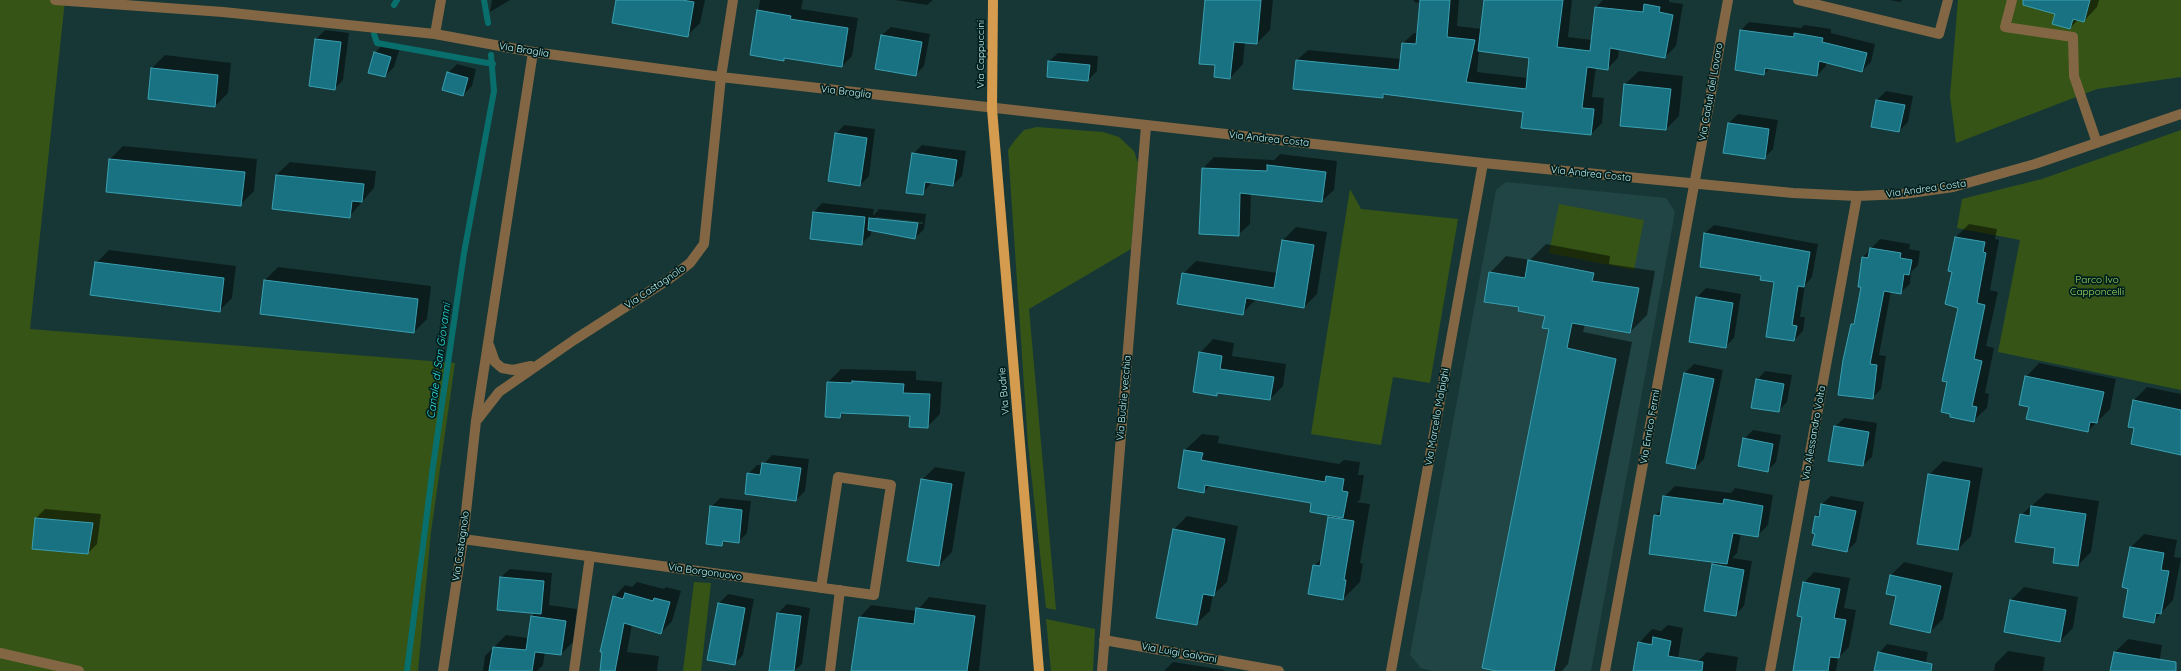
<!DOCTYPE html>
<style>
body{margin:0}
canvas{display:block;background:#173736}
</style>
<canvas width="2181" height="671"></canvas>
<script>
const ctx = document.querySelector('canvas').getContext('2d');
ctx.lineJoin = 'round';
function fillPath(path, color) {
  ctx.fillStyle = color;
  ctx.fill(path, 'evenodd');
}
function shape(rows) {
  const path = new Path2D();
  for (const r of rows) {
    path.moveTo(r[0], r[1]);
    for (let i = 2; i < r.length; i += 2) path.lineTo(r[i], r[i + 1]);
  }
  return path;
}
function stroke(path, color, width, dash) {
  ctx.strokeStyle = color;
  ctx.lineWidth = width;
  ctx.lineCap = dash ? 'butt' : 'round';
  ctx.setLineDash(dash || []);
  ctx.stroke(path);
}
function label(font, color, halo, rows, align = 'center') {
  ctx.font = font + ' Quicksand,sans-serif';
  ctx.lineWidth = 3.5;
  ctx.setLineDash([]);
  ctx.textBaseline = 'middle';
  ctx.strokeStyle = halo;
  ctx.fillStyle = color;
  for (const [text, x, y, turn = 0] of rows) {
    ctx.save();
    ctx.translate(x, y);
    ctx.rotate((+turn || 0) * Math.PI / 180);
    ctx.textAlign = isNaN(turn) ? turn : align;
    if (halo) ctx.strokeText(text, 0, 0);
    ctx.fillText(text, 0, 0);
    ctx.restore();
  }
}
fillPath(shape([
 [1506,182,1666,198,1675,212,1591,671,1433,671,1421,668,1410,655,1496,190]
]), '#204544');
fillPath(shape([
 [0,0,65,0,30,329,455,363,431,532,418,671,0,671],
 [1958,0,2181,0,2181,77,2097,89,1956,143,1950,96],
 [1037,127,1103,132,1119,137,1134,151,1138,163,1131,249,1029,309,1056,610,1046,608,1028,444,1009,163,1008,150,1015,140,1024,130],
 [2181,130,2181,390,1998,352,2020,240,1957,228,1962,199,2042,179],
 [1350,189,1361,209,1458,219,1430,383,1393,377,1381,445,1311,434],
 [1559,204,1644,220,1634,270,1549,253],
 [694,582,711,583,701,671,683,671],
 [1046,619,1095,629,1093,671,1051,671]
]), '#355416');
fillPath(shape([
 [492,0,510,0,490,12],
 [617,0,705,0,700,23,687,36],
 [760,0,803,0,801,9,858,18,852,56,842,66,786,57,783,60,751,54],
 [895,0,933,0,927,5],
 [1206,0,1273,0,1270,30,1257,43,1245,42,1243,64,1230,78,1216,64],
 [1414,0,1459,0,1457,26,1482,29,1485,0,1572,0,1568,37,1592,40,1596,7,1603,0,1669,0,1669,2,1683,4,1676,46,1665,57,1619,49,1618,58,1607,69,1596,67,1592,97,1604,98,1602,123,1591,134,1524,111,1386,94,1383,97,1297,60,1308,50,1401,59,1403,43,1414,33,1418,33,1421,3,1414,2],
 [1479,50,1530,57,1528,78,1477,72],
 [1890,0,1902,0,1900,2],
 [2048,0,2099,0,2097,7,2084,21,2079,19,2070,28,2056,13],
 [1749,22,1801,28,1804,25,1831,29,1831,33,1875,44,1871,62,1862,71,1826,62,1826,66,1817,75,1770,68,1764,74,1740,31],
 [891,27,930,34,924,66,915,75,882,35],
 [325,30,349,33,343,80,334,89,316,39],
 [383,44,400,48,394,67,385,76,375,53],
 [1058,53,1098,56,1097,71,1088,80,1049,61],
 [165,55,231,63,228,93,215,106,152,68],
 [457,64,476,69,472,86,463,95,448,73],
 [1639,71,1683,76,1679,116,1666,129,1625,84],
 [1886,91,1913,96,1908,122,1899,131,1872,126,1877,100],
 [1738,114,1778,120,1773,149,1764,158,1724,152,1729,123],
 [844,125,875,129,869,176,860,185,836,134],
 [922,145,966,151,962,176,953,185,932,182,922,194,913,154],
 [123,146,257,159,254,191,241,204,107,191,110,159],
 [1280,154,1337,161,1334,190,1322,201,1251,193,1250,224,1238,235,1203,168,1214,157,1274,160],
 [290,162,376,171,374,188,349,217,273,208,276,175],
 [822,203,874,209,873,216,879,209,926,214,924,229,915,238,871,230,871,235,862,243,811,238,814,212],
 [876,217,923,222,923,224,876,219],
 [1969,224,1997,229,1995,239,1999,240,1990,290,1998,292,1986,346,1994,348,1985,393,1989,394,1987,408,1973,421,1948,381,1960,307,1953,271,1949,270,1956,237],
 [1714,225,1818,244,1812,277,1805,285,1800,317,1805,317,1803,331,1794,340,1775,281,1705,233],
 [1296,227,1327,232,1317,294,1304,307,1256,299,1243,313,1183,274,1196,261,1278,273,1283,240],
 [1192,274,1261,285,1259,286,1192,276],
 [1880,239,1910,244,1909,249,1920,251,1918,265,1911,272,1910,284,1901,292,1891,291,1879,355,1886,356,1881,389,1872,398,1852,324,1856,320,1862,286,1863,257],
 [1546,244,1610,256,1609,264,1655,271,1647,315,1630,332,1585,324,1583,332,1632,342,1568,664,1562,671,1501,671,1550,328,1546,316,1520,306,1490,273,1506,256,1530,260],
 [109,250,236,266,232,298,219,311,96,263],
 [278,267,431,286,427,319,414,332,264,281],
 [1706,288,1741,294,1734,338,1725,347,1697,297],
 [1213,339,1234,343,1232,356,1286,364,1283,386,1270,399,1219,392,1217,395,1200,353],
 [2039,363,2116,379,2110,409,2088,431,2030,407,2026,377],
 [1694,364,1723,370,1704,459,1695,468,1685,373],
 [841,369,916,371,916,380,942,382,940,414,927,427,911,416,845,412,840,417,828,382],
 [1765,371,1792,375,1787,402,1778,411,1757,380],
 [2147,387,2181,394,2181,454,2135,427,2129,426,2134,400],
 [1844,418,1877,423,1872,457,1863,465,1835,427],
 [1753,430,1781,435,1776,462,1768,470,1744,439],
 [1202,434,1219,436,1218,443,1339,464,1344,460,1360,462,1358,475,1364,475,1360,500,1357,502,1370,504,1360,563,1363,564,1360,582,1343,599,1314,566,1322,558,1329,517,1331,515,1313,503,1210,485,1204,492,1185,450],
 [772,455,809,459,805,491,796,500,748,474,757,465,763,465],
 [1943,461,1983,468,1971,536,1958,549,1929,475],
 [935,467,965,472,952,552,939,565,922,480],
 [1675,486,1731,493,1735,488,1773,495,1768,525,1757,536,1741,533,1737,553,1732,558,1752,561,1744,606,1735,615,1713,565,1715,562,1655,516,1662,508,1664,497],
 [2046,493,2099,501,2091,552,2078,565,2021,515],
 [1831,496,1864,502,1856,542,1847,551,1816,516,1821,511,1822,504],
 [720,498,751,501,747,533,738,542,726,541,722,545,711,507],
 [45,509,101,514,97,544,88,553,36,518],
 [1187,516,1238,526,1227,582,1213,595,1210,611,1196,624,1174,529],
 [2144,534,2177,540,2174,557,2181,558,2173,600,2153,622,2129,588,2123,587,2131,547],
 [1904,562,1953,573,1943,619,1930,632,1898,595,1887,593,1891,575],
 [510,569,552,573,549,605,577,609,573,642,561,654,545,652,543,665,537,671,483,671,485,656,506,635,528,638,531,617,535,613,501,577],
 [1814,572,1850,578,1844,608,1856,610,1849,647,1838,658,1836,671,1794,671,1804,616,1804,583],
 [637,582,664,589,666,587,681,591,672,621,661,633,632,624,627,652,659,656,657,671,601,671,603,651,601,651,614,597,625,585,632,587],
 [2024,587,2078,597,2073,628,2060,641,2005,631,2011,600],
 [728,594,754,599,743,655,734,664,709,659,719,603],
 [929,597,986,605,979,671,852,671,860,617,871,605,917,611],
 [787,604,810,608,802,664,794,671,781,671,778,613],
 [1668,625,1683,628,1676,671,1634,671,1639,643,1652,629,1661,631],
 [1648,643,1657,644,1657,646,1648,645],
 [2128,639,2162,645,2158,671,2112,671,2115,652],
 [1887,644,1928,652,1924,671,1875,671,1879,653],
 [2008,651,2045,657,2043,671,1994,671,1995,664],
 [1707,652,1738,657,1736,671,1697,671,1698,661],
 [1173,662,1224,670,1224,671,1164,671]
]), '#0007');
stroke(shape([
 [484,0,488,23],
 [394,5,397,0],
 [374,34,377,43,493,64],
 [407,671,433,466,464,253,494,91,491,55]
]), '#086f6d', 6);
const building = shape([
 [616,0,682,0,694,2,688,37,612,23,616,0],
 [1205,0,1261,0,1257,44,1234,42,1230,79,1214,77,1215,65,1199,64,1205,0],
 [1420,0,1450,0,1447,37,1475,40,1466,82,1526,89,1529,58,1478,51,1484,0,1563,0,1557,47,1590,51,1595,7,1643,12,1644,4,1660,7,1659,12,1673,15,1665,58,1610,48,1608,70,1587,67,1582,108,1594,109,1591,135,1521,128,1523,112,1383,94,1383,98,1293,89,1296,60,1399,70,1402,43,1416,44,1420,0],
 [2023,0,2090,0,2084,22,2073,19,2070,29,2052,24,2055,14,2023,5,2023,0],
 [757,10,791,16,790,19,848,28,842,67,784,58,784,61,750,55,757,10],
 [1740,30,1794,37,1794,33,1823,38,1822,42,1867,53,1862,72,1819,61,1817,76,1765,68,1764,75,1735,70,1740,30],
 [881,35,922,42,916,76,875,69,881,35],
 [315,39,341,42,335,90,309,86,315,39],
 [374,52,391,57,385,77,368,73,374,52],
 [1048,61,1090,65,1088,81,1047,77,1048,61],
 [151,68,218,75,215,107,148,99,151,68],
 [447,72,468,78,463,96,442,90,447,72],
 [1624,84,1671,89,1666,130,1620,126,1624,84],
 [1876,100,1905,105,1899,132,1871,127,1876,100],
 [1728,123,1769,129,1765,159,1723,153,1728,123],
 [835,133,867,138,860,186,828,181,835,133],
 [912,153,957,160,953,186,925,182,923,195,906,193,912,153],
 [109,159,245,172,241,206,106,192,109,159],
 [1267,165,1326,172,1322,202,1240,193,1239,236,1199,234,1202,168,1267,171,1267,165],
 [276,175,364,184,362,202,352,201,350,218,272,209,276,175],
 [813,212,865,217,862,245,810,239,813,212],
 [869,218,918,223,915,239,868,230,869,218],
 [1704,233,1810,252,1804,287,1798,286,1792,325,1797,326,1794,341,1766,337,1774,282,1760,280,1761,276,1700,267,1704,233],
 [1955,237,1985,242,1983,252,1986,253,1977,303,1985,305,1974,359,1982,361,1972,406,1977,407,1974,422,1950,417,1950,414,1941,412,1947,382,1942,381,1958,308,1945,304,1952,272,1948,271,1955,237],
 [1282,240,1314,245,1304,308,1246,298,1243,315,1177,304,1182,273,1274,288,1282,240],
 [1870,248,1901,253,1900,258,1912,260,1909,275,1904,274,1901,294,1884,291,1870,364,1877,365,1873,399,1838,395,1843,360,1851,324,1854,324,1861,287,1858,287,1862,257,1868,258,1870,248],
 [1528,260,1594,273,1592,281,1639,288,1630,333,1572,323,1567,348,1616,359,1554,671,1496,671,1482,668,1549,329,1542,328,1545,316,1518,311,1519,307,1484,302,1489,272,1525,278,1528,260],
 [95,262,224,278,220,312,90,295,95,262],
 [264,280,418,299,414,333,260,314,264,280],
 [1696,297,1733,303,1726,348,1689,342,1696,297],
 [1199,352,1222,356,1220,369,1274,377,1270,400,1217,393,1217,396,1193,392,1199,352],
 [1684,373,1714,379,1695,469,1666,463,1684,373],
 [2025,376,2104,392,2097,423,2090,422,2088,432,2026,419,2029,407,2019,405,2025,376],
 [1756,379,1784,384,1779,412,1751,408,1756,379],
 [852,381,904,384,903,393,930,394,928,428,909,427,910,416,841,413,840,418,825,417,827,382,852,383,852,381],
 [2133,400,2181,410,2181,455,2131,444,2134,428,2128,427,2133,400],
 [1834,426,1869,432,1863,466,1828,461,1834,426],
 [1743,438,1773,444,1768,472,1738,466,1743,438],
 [1184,450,1203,453,1201,460,1325,482,1326,476,1344,479,1342,491,1348,492,1343,518,1310,512,1311,503,1205,485,1204,493,1178,488,1184,450],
 [762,463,801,468,796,501,745,494,747,473,760,475,762,463],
 [1928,474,1970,481,1958,550,1917,544,1928,474],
 [921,479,952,484,939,566,907,561,921,479],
 [1663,496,1723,504,1724,499,1763,506,1758,537,1733,533,1727,564,1649,554,1654,515,1660,516,1663,496],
 [1821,504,1856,511,1847,552,1812,545,1815,534,1812,533,1815,516,1819,517,1821,504],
 [710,506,742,510,739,543,723,541,722,546,706,544,710,506],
 [2031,506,2086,514,2078,566,2053,563,2055,548,2015,542,2020,514,2030,516,2031,506],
 [1328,517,1354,521,1344,580,1346,580,1343,600,1308,594,1313,565,1320,566,1328,517],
 [35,518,93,523,88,554,32,549,35,518],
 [1173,529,1225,539,1214,596,1203,594,1197,625,1156,618,1173,529],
 [2130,547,2164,553,2161,570,2169,571,2161,614,2156,613,2154,623,2123,617,2128,589,2122,587,2130,547],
 [1712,564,1744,570,1736,616,1704,611,1712,564],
 [1890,575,1941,586,1930,633,1890,624,1896,596,1886,594,1890,575],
 [500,577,544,581,541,614,497,610,500,577],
 [1803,582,1840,589,1834,618,1846,620,1839,658,1830,657,1828,671,1793,671,1802,617,1797,616,1803,582],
 [625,593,653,601,654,598,670,602,661,634,624,623,615,671,600,671,602,652,600,652,613,596,623,599,625,593],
 [2010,600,2066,610,2060,642,2004,632,2010,600],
 [718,603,745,608,735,665,707,660,718,603],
 [916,608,975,616,967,671,851,671,859,617,914,624,916,608],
 [777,613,801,616,794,671,769,671,777,613],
 [531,616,566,621,561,655,535,652,532,671,489,671,493,647,526,650,531,616],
 [1653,637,1671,641,1668,656,1703,662,1702,671,1633,671,1638,642,1652,645,1653,637],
 [1878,652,1932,664,1931,671,1874,671,1878,652],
 [2114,652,2176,662,2176,671,2110,671,2114,652]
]);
fillPath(building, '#187282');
stroke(building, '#3a9fb1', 1);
stroke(shape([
 [55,0,223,12,435,34,533,52,721,77,1483,163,1793,193,1857,196,1903,194,1953,187,2035,164,2181,114],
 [1798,0,1939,34,1948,0],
 [2012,0,2005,27,2073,37,2074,76,2097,143],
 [435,34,441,0],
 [489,345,495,362,502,368,513,370,531,366],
 [478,419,499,392,574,340,669,279,690,263,704,244,721,77,733,0],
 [463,539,874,595,891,485,838,477,821,588],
 [1104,640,1279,671],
 [0,653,79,671],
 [443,671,463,539,476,421,533,52],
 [574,671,590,556],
 [830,671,840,590],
 [1102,671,1146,126],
 [1391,671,1483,163],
 [1605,671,1728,0],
 [1770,671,1857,196]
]), '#836744', 10);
stroke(shape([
 [993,0,992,109,1039,671]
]), '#d59b4e', 10);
label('10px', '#bfedeb', '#001e1d', [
 ["Via Braglia",524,50,9],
 ["Via Cappuccini",981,54,-90],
 ["Via Braglia",846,92,7],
 ["Via Caduti del Lavoro",1711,92,-80],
 ["Via Andrea Costa",1269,139,6],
 ["Via Andrea Costa",1591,174,6],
 ["Via Andrea Costa",1926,189,-8],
 ["Via Castagnolo",655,287,-34],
 ["Via Budrie",1004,391,-95],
 ["Via Budrie vecchia",1124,398,-85],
 ["Via Marcello Malpighi",1437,417,-80],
 ["Via Enrico Fermi",1650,427,-80],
 ["Via Alessandro Volta",1814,433,-80],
 ["Via Castagnolo",461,546,-82],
 ["Via Borgonuovo",705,572,8],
 ["Via Luigi Galvani",1179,653,10]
]);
label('10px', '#9cdd63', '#001e1d', [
 ["Parco Ivo",2097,280],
 ["Capponcelli",2097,292]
]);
label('italic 11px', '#31e1dd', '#001e1d', [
 ["Canale di San Giovanni",439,361,-82]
]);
</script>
